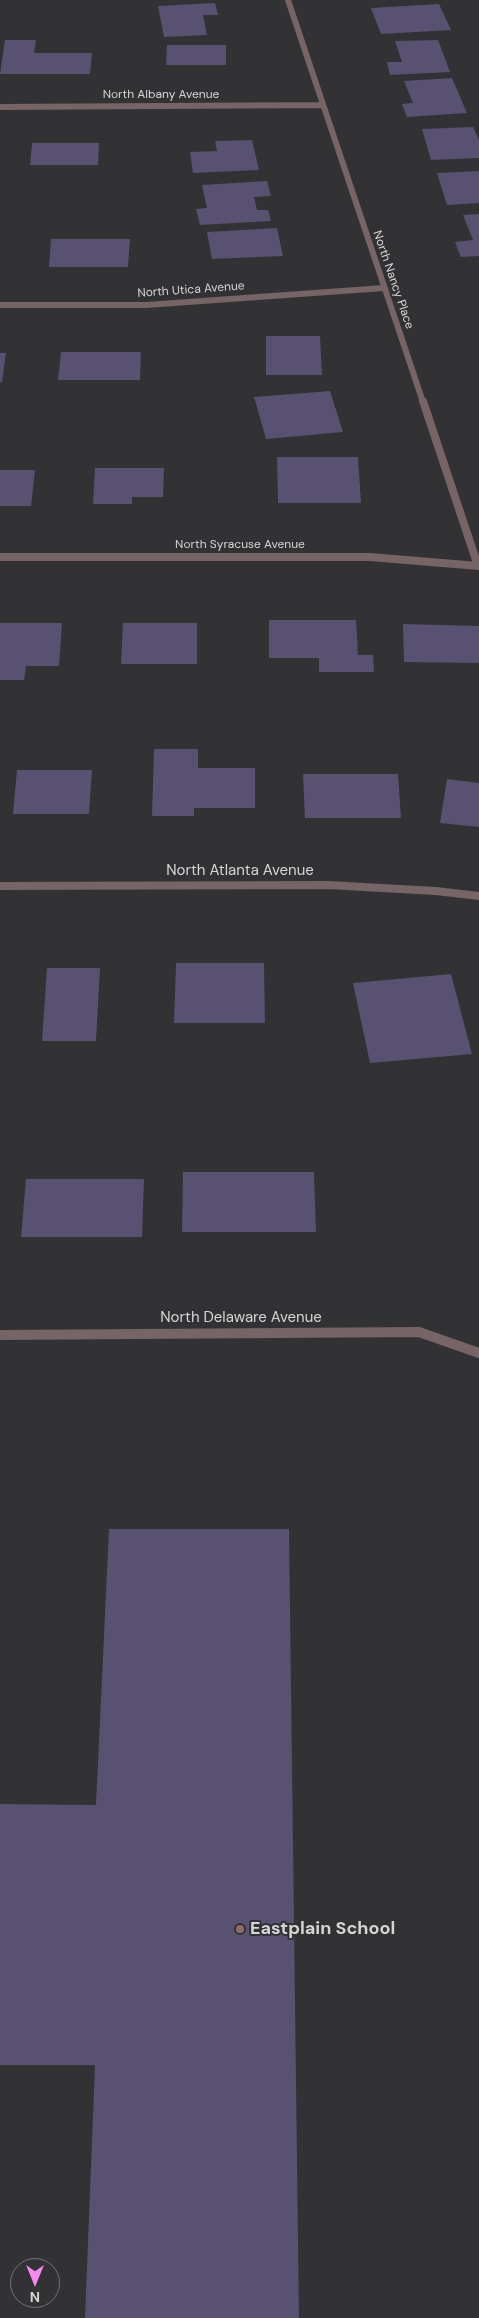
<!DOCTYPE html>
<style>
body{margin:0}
#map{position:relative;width:479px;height:2318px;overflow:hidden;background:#323134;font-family:"DM Sans",sans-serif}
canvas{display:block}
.north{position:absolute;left:10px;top:2258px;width:50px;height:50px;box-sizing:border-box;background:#323134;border:1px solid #737375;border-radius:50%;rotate:180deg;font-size:14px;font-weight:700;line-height:20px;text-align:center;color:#d5d5d6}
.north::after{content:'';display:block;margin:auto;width:18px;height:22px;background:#f489f0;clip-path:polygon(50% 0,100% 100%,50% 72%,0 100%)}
</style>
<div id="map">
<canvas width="479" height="2318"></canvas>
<div class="north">N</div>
</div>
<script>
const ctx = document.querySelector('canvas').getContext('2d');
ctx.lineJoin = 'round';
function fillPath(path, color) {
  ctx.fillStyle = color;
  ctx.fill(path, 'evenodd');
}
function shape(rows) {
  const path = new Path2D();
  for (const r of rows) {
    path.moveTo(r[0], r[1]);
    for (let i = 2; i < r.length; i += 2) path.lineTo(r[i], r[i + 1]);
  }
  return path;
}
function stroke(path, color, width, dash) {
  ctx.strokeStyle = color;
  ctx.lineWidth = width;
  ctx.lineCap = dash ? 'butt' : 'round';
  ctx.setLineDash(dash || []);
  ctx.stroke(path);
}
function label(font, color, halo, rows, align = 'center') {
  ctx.font = font + ' "DM Sans",sans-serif';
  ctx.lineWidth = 4;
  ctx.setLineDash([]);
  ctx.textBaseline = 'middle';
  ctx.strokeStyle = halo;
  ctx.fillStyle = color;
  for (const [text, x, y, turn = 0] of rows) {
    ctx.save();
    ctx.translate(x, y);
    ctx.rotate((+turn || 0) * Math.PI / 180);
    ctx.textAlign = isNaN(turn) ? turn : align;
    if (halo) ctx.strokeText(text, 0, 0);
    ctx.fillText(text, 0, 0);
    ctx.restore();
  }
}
fillPath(shape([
 [215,3,218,15,203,15,207,35,164,37,158,6],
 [439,4,451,30,381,34,371,8],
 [5,40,36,40,34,53,92,53,90,74,0,74],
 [438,40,450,72,390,75,387,62,402,62,395,41],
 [167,45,226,45,226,65,166,65],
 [452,78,467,113,407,117,402,104,413,103,404,81],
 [473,127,479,140,479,158,431,160,422,129],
 [252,140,259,170,193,173,190,152,217,151,215,141],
 [32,143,99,143,98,165,30,165],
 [479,171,479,203,447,205,437,173],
 [267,181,271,196,254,197,257,210,268,210,271,221,200,225,196,209,207,208,202,185],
 [479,214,479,256,461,257,455,242,473,240,463,215],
 [277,228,283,256,212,259,207,232],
 [51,239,130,239,128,267,49,267],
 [266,336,320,336,322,375,266,375],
 [61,352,141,352,140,380,58,380],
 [0,353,6,353,2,382,0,382],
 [330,391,343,432,266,439,254,397],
 [277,457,358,457,361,503,278,503],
 [95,468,164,468,163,497,132,497,132,504,93,504],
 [0,470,35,470,31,506,0,506],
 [269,620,356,620,358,655,373,655,374,672,319,672,319,658,269,658],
 [0,623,62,623,59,666,26,666,24,680,0,680],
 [123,623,197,623,197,664,121,664],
 [403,624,479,626,479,663,404,662],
 [154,749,198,749,198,768,255,768,255,808,194,808,194,816,152,816],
 [17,770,92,770,89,814,13,814],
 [303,774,398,774,401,818,305,818],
 [447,779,479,783,479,827,440,823],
 [176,963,264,963,265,1023,174,1023],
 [47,968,100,968,96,1041,42,1041],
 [451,974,472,1054,370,1063,353,983],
 [183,1172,314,1172,316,1232,182,1232],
 [26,1179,144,1179,142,1237,21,1237],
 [109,1529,289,1529,299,2318,85,2318,95,2065,0,2065,0,1804,96,1805]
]), '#585171');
stroke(shape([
 [288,0,423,402],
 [0,107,322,105],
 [0,305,146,305,384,288]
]), '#766466', 6);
stroke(shape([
 [423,401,478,566],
 [0,557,370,557,479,566],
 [0,886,328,885,436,891,479,896]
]), '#766466', 8);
stroke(shape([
 [0,1335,419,1332,479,1353]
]), '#766466', 10);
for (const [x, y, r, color] of [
 [240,1929,5,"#8d6e63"]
]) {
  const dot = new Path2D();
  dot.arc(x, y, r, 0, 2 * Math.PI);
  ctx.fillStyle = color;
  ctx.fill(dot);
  stroke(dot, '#323134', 2);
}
label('12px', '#d5d5d6', '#323134', [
 ["North Albany Avenue",161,95],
 ["North Nancy Place",393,280,71],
 ["North Utica Avenue",191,290,-4],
 ["North Syracuse Avenue",240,545]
]);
label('15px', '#d5d5d6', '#323134', [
 ["North Atlanta Avenue",240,871],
 ["North Delaware Avenue",241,1318]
]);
label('bold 18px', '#d5d5d6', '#323134', [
 ["Eastplain School",250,1929]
], 'left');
</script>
